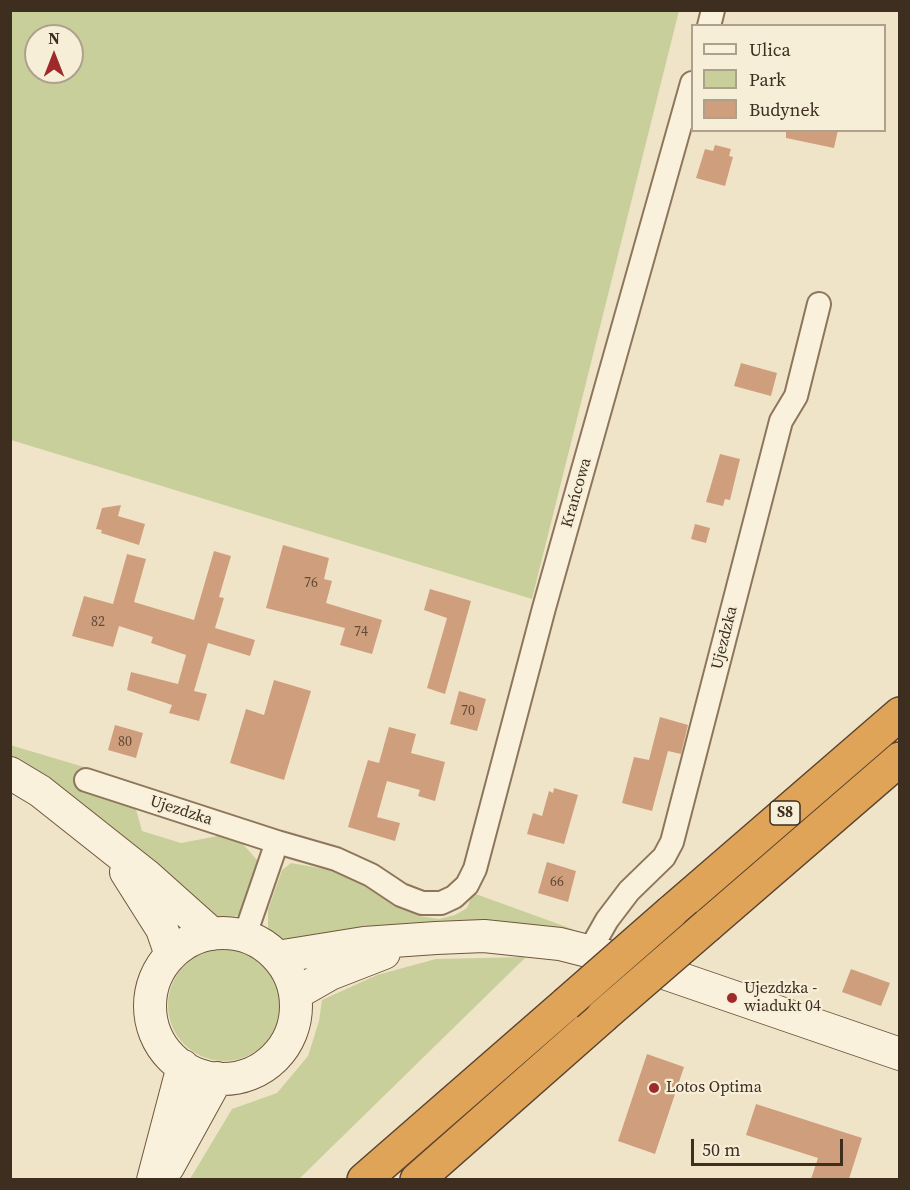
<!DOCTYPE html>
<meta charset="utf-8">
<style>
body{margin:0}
#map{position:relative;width:910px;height:1190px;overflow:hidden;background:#f0e4c8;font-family:"Source Serif 4",serif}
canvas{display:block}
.frame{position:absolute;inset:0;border:12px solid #3d2e20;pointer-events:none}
.legend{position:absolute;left:691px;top:24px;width:195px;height:108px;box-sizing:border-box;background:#f7eed8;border:2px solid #ada18e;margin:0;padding:8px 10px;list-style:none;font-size:18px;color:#3d2e20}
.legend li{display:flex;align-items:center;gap:12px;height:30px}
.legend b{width:30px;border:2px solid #ada18e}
.north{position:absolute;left:24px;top:24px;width:60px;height:60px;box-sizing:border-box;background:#f7eed8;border:2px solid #ada18e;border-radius:50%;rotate:0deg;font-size:16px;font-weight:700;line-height:24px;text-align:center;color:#3d2e20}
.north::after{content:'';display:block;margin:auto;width:21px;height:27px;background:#9e2a2b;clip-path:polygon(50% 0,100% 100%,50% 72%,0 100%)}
.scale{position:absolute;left:691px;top:1139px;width:152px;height:27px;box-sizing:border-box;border:3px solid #3d2e20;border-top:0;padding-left:8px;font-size:18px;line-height:21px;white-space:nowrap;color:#3d2e20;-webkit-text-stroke:4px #f7eed8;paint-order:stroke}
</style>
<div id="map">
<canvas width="910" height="1190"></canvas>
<div class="frame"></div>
<ul class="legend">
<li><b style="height:8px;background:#faf1dc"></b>Ulica</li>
<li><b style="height:16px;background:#c9cf9b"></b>Park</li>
<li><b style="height:16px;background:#cf9f7d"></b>Budynek</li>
</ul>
<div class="north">N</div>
<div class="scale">50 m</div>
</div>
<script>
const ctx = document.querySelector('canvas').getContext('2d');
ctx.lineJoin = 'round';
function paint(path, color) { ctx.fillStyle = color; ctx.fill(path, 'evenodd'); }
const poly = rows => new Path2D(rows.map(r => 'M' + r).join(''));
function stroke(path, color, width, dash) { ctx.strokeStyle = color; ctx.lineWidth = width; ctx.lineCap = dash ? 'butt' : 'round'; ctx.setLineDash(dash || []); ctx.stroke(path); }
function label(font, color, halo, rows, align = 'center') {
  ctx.font = font + ' "Source Serif 4",serif'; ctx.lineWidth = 4.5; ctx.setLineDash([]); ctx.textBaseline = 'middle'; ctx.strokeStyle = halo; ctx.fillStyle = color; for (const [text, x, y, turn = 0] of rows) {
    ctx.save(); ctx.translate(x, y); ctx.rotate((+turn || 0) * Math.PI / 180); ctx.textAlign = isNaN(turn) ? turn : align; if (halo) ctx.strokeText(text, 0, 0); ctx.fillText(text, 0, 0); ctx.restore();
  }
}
const green = poly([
 [10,11,679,11,532,599,11,440],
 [36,36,72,36,72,72,36,72],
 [10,745,84,767,76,789,136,809,142,831,181,843,223,835,242,843,258,861,243,913,223,922,200,914,50,781,11,756],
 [291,863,331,870,362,884,396,907,419,916,439,919,455,915,467,908,473,893,575,930,479,921,282,943,268,928,268,910,282,870],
 '168 1005a56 56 0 1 1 112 0a56 56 0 1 1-112 0Z',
 [526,957,299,1179,190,1179,232,1109,277,1093,308,1056,319,1021,322,1000,377,975,436,959]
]);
const building = poly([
 [786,130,838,130,834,148,786,138],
 [715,145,731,149,729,156,733,157,725,186,696,178,705,149,713,151],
 [741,363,777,373,771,396,734,386],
 [720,454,740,459,730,500,725,499,723,506,706,502],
 [121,505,118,516,145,524,139,545,101,533,102,530,96,529,102,508],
 [695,524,710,528,706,543,691,539],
 [283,545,329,558,324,579,332,581,326,603,382,620,372,654,340,645,345,628,266,608],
 [214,551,231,556,219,597,224,598,215,628,255,640,250,656,208,643,194,691,207,694,199,721,169,713,172,705,127,690,131,672,178,684,186,655,151,643,153,637,119,626,113,647,72,636,84,596,113,604,127,554,146,559,134,602,194,620],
 [430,589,471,601,445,694,427,688,447,618,424,610],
 [274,680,311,691,284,780,230,763,246,709,264,715],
 [459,691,486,699,477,731,450,724],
 [660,717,688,725,681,754,668,751,652,811,622,803,634,757,649,760],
 [115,725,143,733,136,758,108,750],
 [389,727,416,734,411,753,445,762,435,801,418,796,420,790,387,781,377,817,400,823,395,841,348,827,368,760,379,763],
 [554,788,578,795,564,844,527,834,533,813,542,816,549,791,553,793],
 [547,862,576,871,568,902,538,893],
 [851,969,890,983,881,1006,842,992],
 [647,1054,684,1067,655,1154,618,1141],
 [756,1104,862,1138,849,1179,811,1179,818,1158,746,1135]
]);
const street = poly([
 [709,26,713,10],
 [86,780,277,842],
 [245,935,277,842,336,859,371,875,401,895,422,903,441,903,454,897,467,885,475,869,544,608,692,83],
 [590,950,607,920,629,891,664,857,672,842,781,421,796,396,819,304]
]);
const secondary = poly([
 [10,773,40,791,146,875,212,934],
 [126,872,162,929,171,955],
 '150 1006a73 73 0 1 1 146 0a73 73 0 1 1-146 0Z',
 [277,957,364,943,436,938,484,936,560,944,635,963,900,1054],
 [295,994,330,974,384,953],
 [168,1167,217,1078],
 [153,1180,183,1066]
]);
const highway = poly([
 [671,912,900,714],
 [708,925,900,759],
 [364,1180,566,1004],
 [417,1180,603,1016]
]);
const highwayBridge = poly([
 [566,1004,671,912],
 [603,1016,708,925]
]);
const markers = [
 [732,998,6,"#9e2a2b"],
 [654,1088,6,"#9e2a2b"]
];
const numberNames = [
 ["76",311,583],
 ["82",98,622],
 ["74",361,632],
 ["70",468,711],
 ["80",125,742],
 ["66",557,882]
];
const shields = [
 [785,813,30]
];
const shieldNames = [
 ["S8",785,813]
];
const streetNames = [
 ["Krańcowa",577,493,-74],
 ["Ujezdzka",725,638,-76],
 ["Ujezdzka",181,811,18]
];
const poiNames = [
 ["Ujezdzka -",744,989],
 ["wiadukt 04",744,1007],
 ["Lotos Optima",666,1088]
];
paint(green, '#c9cf9b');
paint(building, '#cf9f7d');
stroke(street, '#8d765c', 26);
stroke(secondary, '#6f573f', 34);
stroke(highway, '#5b4430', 36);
stroke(street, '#faf1dc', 22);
stroke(secondary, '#faf1dc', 32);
stroke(highway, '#e0a458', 33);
stroke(highwayBridge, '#5b4430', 36, []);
stroke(highwayBridge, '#e0a458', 33);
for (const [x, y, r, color] of markers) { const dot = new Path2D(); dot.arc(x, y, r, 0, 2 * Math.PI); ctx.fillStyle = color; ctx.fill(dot); stroke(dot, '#f7eed8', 2); }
label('14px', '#624a37', null, numberNames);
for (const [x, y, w] of shields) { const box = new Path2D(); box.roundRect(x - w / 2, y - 12, w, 24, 4.5); ctx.fillStyle = '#f7eed8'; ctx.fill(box); stroke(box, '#3d2e20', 1.5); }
label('bold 15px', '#3d2e20', null, shieldNames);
label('16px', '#3d2e20', '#f7eed8', streetNames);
label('16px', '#3d2e20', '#f7eed8', poiNames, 'left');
</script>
